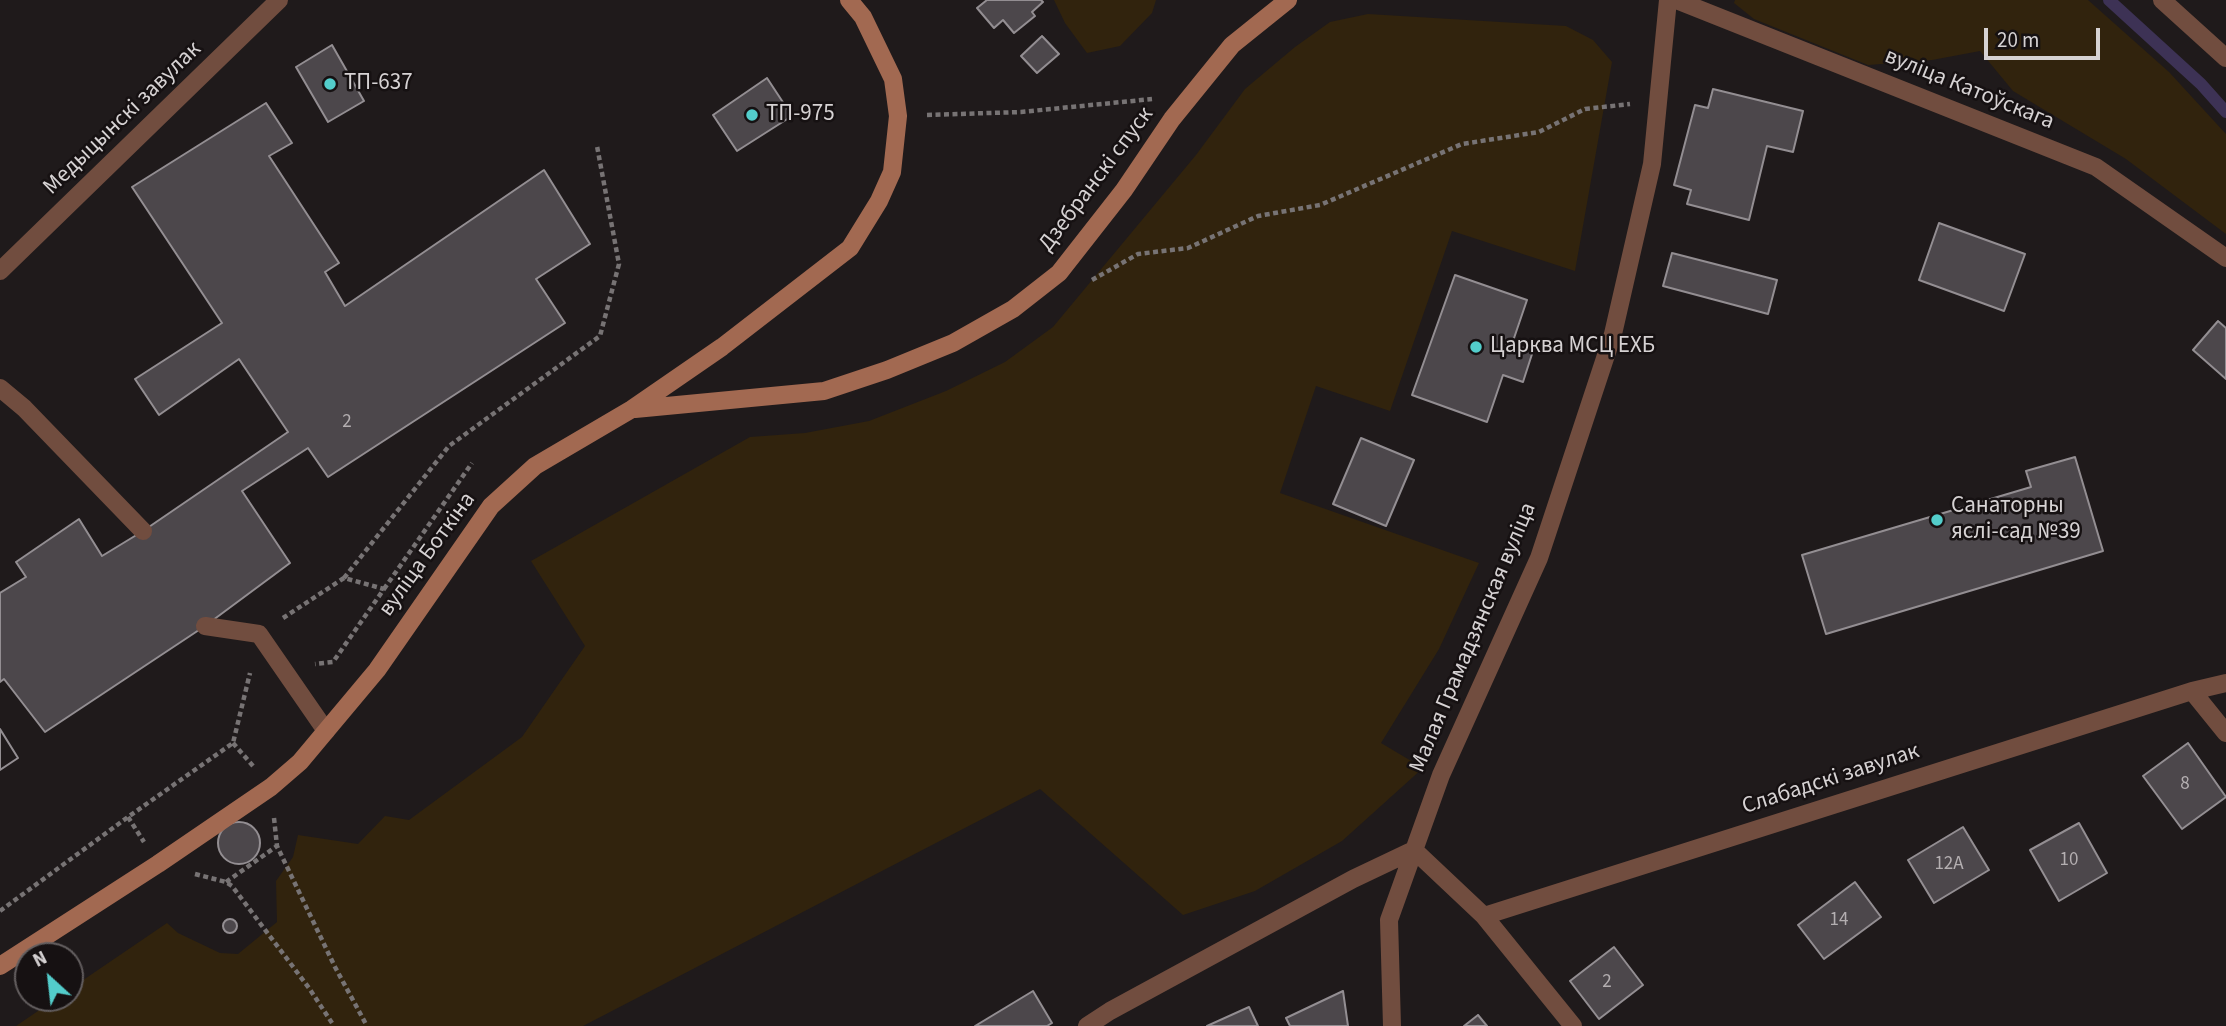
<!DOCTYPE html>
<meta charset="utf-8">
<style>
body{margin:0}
#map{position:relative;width:2226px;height:1026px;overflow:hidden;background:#1f1a1b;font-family:"Source Sans 3",sans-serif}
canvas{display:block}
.north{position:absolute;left:14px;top:942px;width:70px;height:70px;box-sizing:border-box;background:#161112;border:2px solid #635e5f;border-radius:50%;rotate:333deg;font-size:19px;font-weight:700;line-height:28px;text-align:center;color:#d6d2d3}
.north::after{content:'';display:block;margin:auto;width:24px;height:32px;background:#53cdcb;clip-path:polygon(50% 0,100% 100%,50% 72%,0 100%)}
.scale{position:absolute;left:1984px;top:28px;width:116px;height:32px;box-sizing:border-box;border:4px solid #d6d2d3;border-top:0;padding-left:9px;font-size:21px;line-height:24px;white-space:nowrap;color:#d6d2d3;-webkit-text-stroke:5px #161112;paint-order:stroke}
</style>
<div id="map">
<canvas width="2226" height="1026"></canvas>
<div class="north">N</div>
<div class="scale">20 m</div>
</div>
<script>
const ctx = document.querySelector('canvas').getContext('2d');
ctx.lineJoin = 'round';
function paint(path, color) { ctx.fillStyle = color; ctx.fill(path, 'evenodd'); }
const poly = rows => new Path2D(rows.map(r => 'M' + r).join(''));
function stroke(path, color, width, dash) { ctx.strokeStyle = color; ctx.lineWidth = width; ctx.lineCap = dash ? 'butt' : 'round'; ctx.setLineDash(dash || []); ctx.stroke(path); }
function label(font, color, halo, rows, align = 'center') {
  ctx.font = font + ' "Source Sans 3",sans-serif'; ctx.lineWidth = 5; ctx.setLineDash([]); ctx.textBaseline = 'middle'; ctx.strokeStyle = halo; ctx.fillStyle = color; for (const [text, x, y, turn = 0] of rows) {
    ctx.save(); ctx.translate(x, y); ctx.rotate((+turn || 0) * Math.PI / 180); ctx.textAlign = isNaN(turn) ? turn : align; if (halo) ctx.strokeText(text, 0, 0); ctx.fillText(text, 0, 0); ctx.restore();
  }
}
const green = poly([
 [1054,0,1156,0,1152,13,1120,46,1087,53,1065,23],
 [1735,0,2088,0,2169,72,2226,134,2226,234,2126,159,2013,91,1980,51,1932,60,1868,65,1754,19,1734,3],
 [1368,14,1566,26,1593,40,1612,62,1575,271,1452,231,1390,411,1316,386,1280,493,1479,563,1439,649,1381,743,1423,768,1342,841,1255,891,1183,915,1040,789,583,1026,16,1026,57,998,70,998,70,989,167,923,178,933,220,953,238,954,277,922,276,881,293,857,298,835,358,844,385,816,409,820,522,737,585,646,531,561,750,437,805,433,869,421,946,391,1005,362,1053,327,1196,155,1245,89,1295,47,1330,22]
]);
const stream = poly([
 [2109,0,2201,84,2226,112]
]);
const building = poly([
 [987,0,1041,0,1043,2,1032,12,1035,16,1014,33,1003,20,994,28,977,8,987,0],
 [1042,36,1059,54,1037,73,1021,56,1042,36],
 [332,45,364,101,328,122,296,67,332,45],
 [767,78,792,116,737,151,713,115,767,78],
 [1713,89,1803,111,1793,152,1767,146,1749,220,1687,204,1691,190,1674,185,1695,105,1708,108,1713,89],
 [266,103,292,143,269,156,339,263,325,272,345,306,544,170,590,244,536,279,565,323,328,477,308,448,242,491,290,563,205,626,45,732,4,679,0,682,0,593,26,577,16,562,79,519,102,556,143,531,288,432,239,359,159,415,135,379,222,323,132,187,266,103],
 [1939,223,2025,254,2004,311,1919,280,1939,223],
 [1672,253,1777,280,1768,314,1663,286,1672,253],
 [1455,275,1527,300,1512,344,1533,351,1523,382,1503,375,1487,422,1412,395,1455,275],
 [2218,321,2226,328,2226,379,2193,350,2218,321],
 [1361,438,1414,460,1386,526,1333,504,1361,438],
 [2075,457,2103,551,1826,634,1802,555,2031,487,2026,471,2075,457],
 [0,729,18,758,0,770,0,729],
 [0,729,18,758,0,770,0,729],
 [2188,743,2226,797,2182,829,2143,776,2188,743],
 '218 843a21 21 0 1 1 42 0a21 21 0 1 1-42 0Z',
 [2079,823,2107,873,2059,901,2030,850,2079,823],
 [1963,827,1989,870,1934,903,1908,860,1963,827],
 [1855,882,1881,917,1824,959,1798,925,1855,882],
 '223 926a7 7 0 1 1 14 0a7 7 0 1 1-14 0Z',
 [1614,947,1643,985,1599,1019,1570,981,1614,947],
 [1033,991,1052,1023,1047,1026,975,1026,1033,991],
 [1343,991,1348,1026,1290,1026,1286,1018,1343,991],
 [1249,1007,1258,1026,1207,1026,1249,1007],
 [1478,1015,1487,1026,1464,1026,1478,1015]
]);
const path = poly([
 [927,115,1021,112,1152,99],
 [1092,280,1138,254,1188,248,1258,216,1320,205,1462,144,1539,132,1585,109,1630,104],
 [344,578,449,446,600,336,619,264,597,146],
 [384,589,472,463],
 [283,618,344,578,384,589,333,662,315,664],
 [233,743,253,766],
 [128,817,144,842],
 [274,818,277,846,335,967,367,1026],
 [195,874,226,882,232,886,309,988,334,1026],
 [226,882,277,846],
 [0,911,128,817,233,743,250,673]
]);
const lane = poly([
 [0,388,24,408,143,531],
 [205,626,259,634,326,731]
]);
const street = poly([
 [1676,0,2096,167,2226,258],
 [2162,0,2226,58],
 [0,271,279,0],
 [2192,691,2226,733],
 [1414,850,1484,916,1573,1026],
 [1484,916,2192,691,2226,683],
 [1087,1026,1110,1011,1353,879,1414,850],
 [1392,1026,1389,920,1441,775,1539,558,1613,334,1652,164,1668,0]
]);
const secondary = poly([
 [635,409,824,391,887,370,953,343,1013,309,1059,273,1124,190,1172,119,1232,45,1288,0],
 [0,966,158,864,271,787,300,762,377,670,491,506,535,466,632,409,722,347,850,248,879,201,892,172,898,116,893,79,863,17,849,0]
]);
const markers = [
 [330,84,7,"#53cdcb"],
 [752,115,7,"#53cdcb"],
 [1476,347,7,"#53cdcb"],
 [1937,520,7,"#53cdcb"]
];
const numberNames = [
 ["2",347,423],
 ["8",2185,785],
 ["10",2069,861],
 ["12А",1949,865],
 ["14",1839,921],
 ["2",1607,983]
];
const poiNames = [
 ["ТП-637",344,84],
 ["ТП-975",766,115],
 ["Царква МСЦ ЕХБ",1490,347],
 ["Санаторны",1951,507],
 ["яслі-сад №39",1951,533]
];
const streetNames = [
 ["вуліца Катоўскага",1969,90,22],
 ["Медыцынскі завулак",123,119,-44],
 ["Дзебранскі спуск",1097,180,-53],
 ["вуліца Боткіна",428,555,-54],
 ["Малая Грамадзянская вуліца",1474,638,-67],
 ["Слабадскі завулак",1831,780,-18]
];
paint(green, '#31230d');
stroke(stream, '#3d3255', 12);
paint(building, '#4c474b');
stroke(building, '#938e92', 2);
stroke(path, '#777374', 4.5, [5, 3.5]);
stroke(lane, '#714d3f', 18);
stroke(street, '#714d3f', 18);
stroke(secondary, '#a26951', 18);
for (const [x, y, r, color] of markers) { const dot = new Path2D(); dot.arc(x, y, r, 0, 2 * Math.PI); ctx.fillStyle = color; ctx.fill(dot); stroke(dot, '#161112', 2.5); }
label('19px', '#b4afb1', null, numberNames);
label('23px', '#d6d2d3', '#161112', poiNames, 'left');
label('23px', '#d6d2d3', '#161112', streetNames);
</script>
